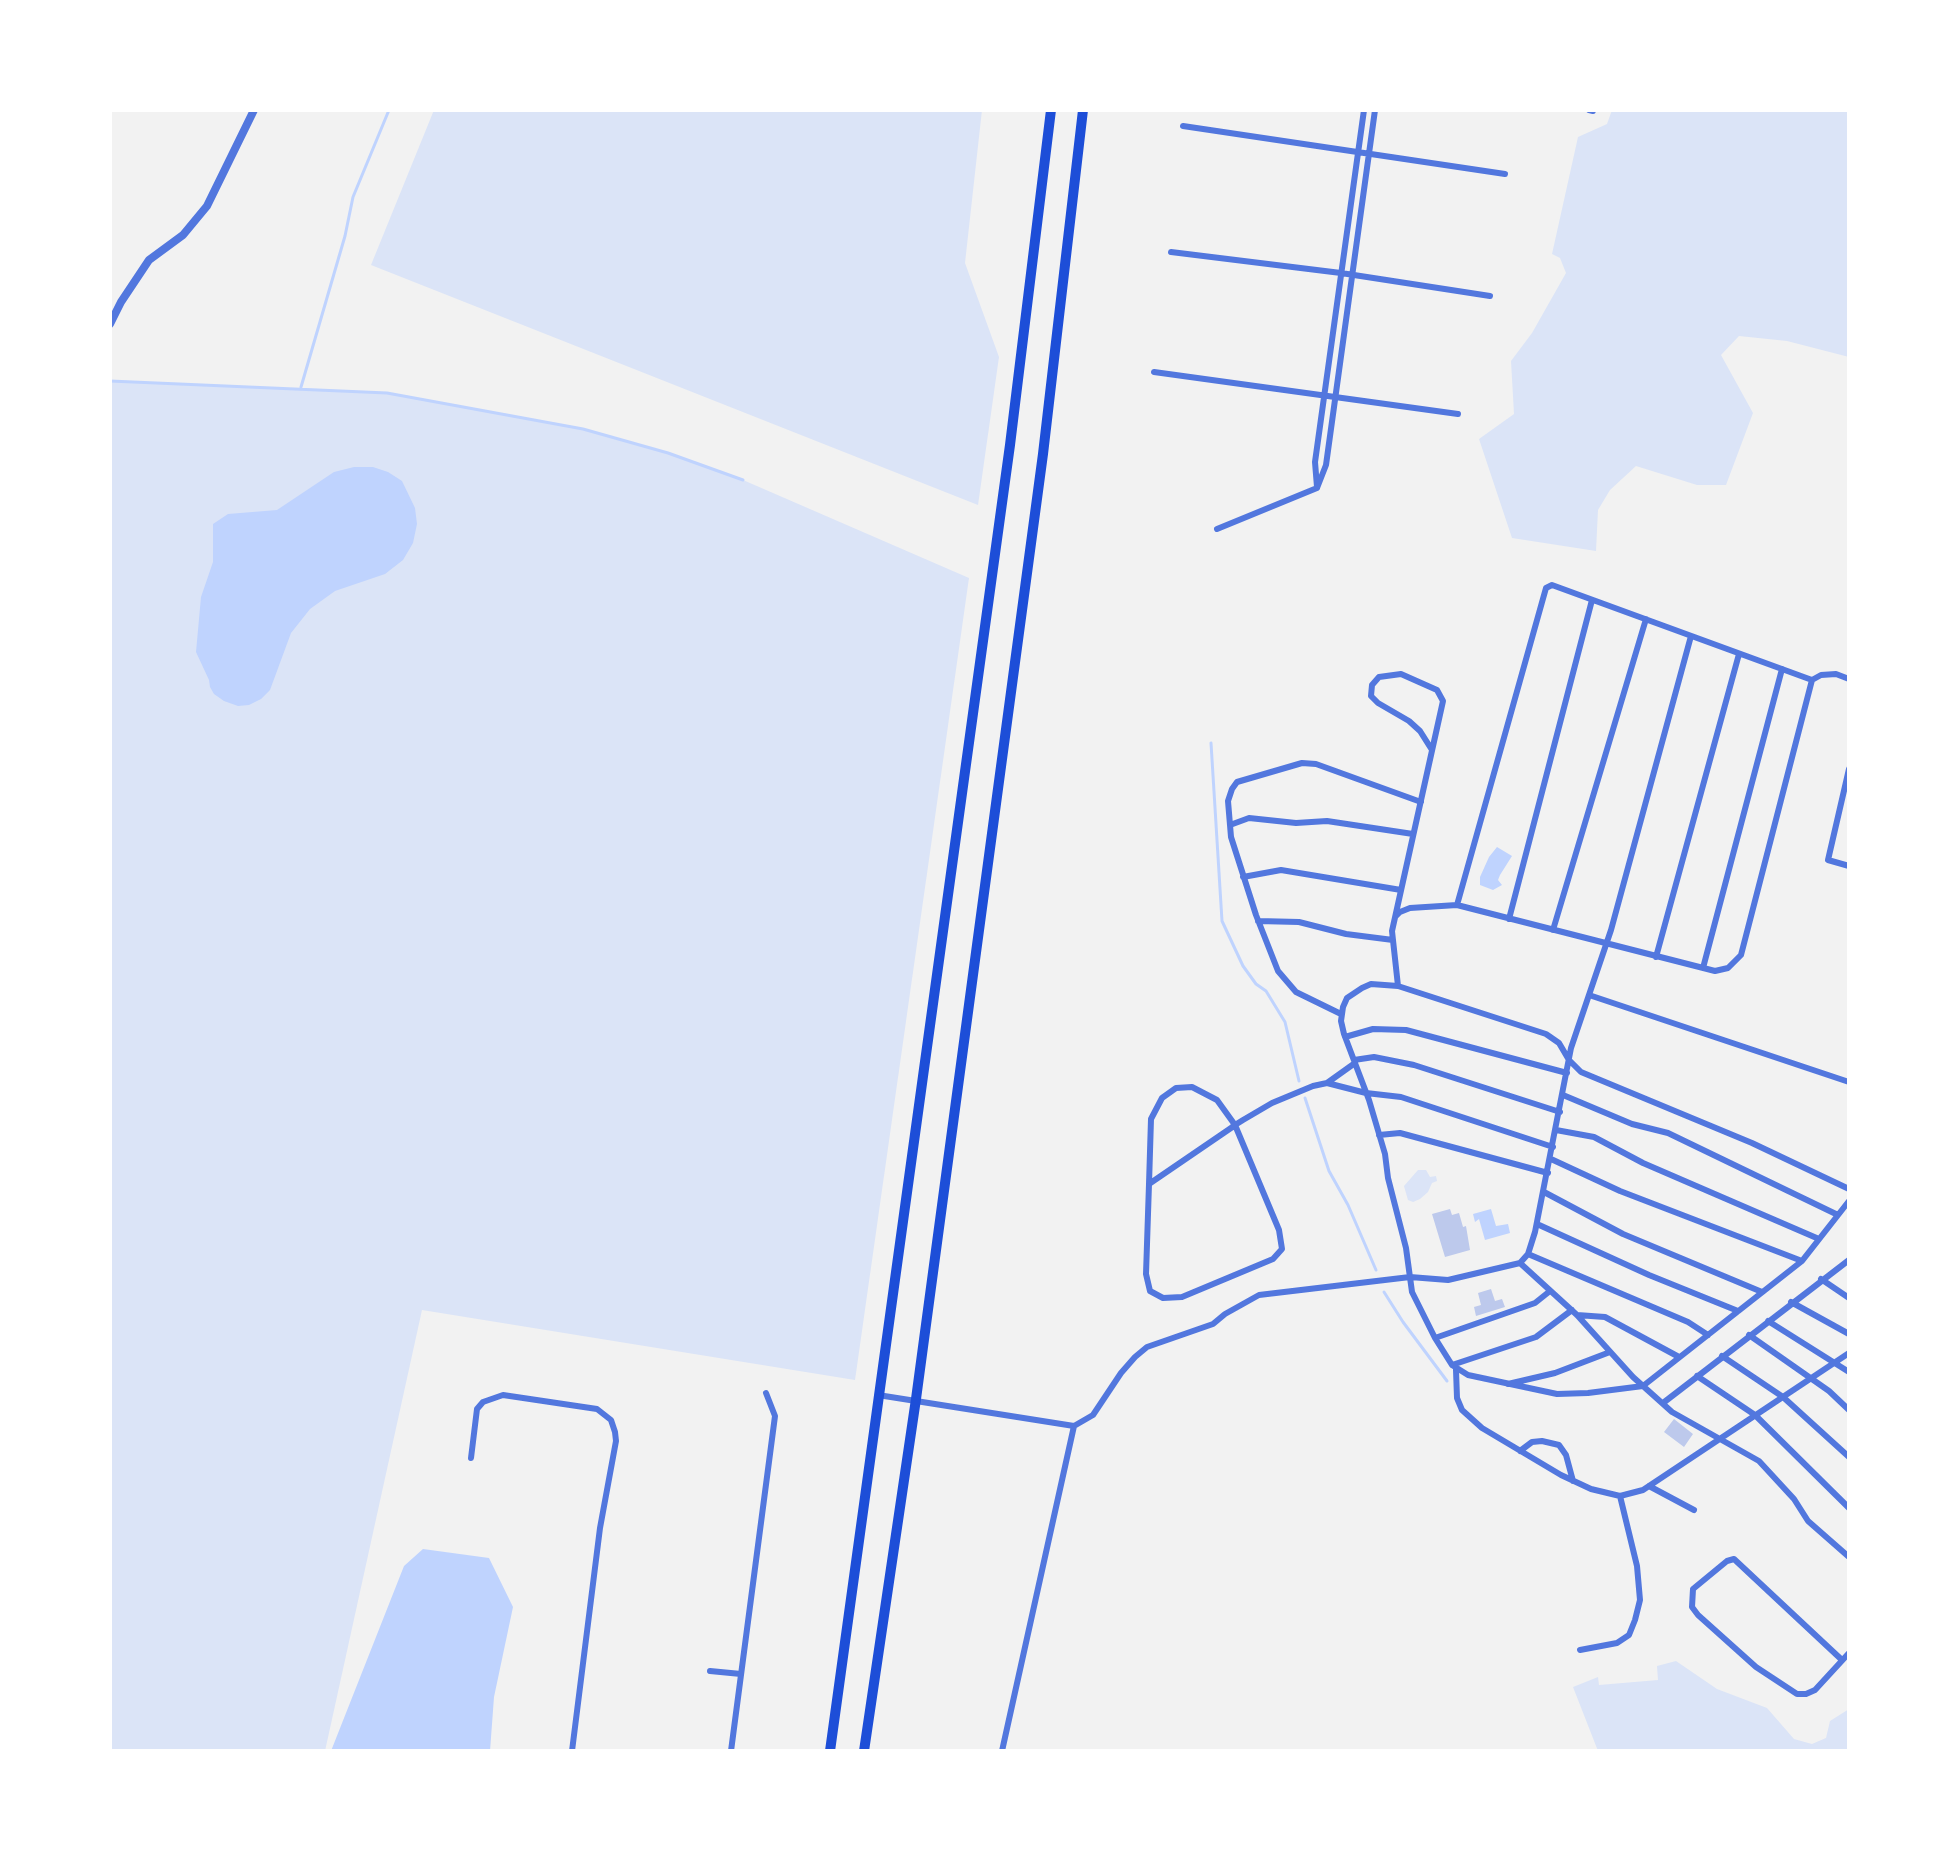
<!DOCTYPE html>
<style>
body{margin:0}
#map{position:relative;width:1959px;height:1861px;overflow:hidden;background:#f2f2f2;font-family:"Exo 2",sans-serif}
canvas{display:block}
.frame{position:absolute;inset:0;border:112px solid #fff;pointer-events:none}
</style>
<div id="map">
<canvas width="1959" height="1861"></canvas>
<div class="frame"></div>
</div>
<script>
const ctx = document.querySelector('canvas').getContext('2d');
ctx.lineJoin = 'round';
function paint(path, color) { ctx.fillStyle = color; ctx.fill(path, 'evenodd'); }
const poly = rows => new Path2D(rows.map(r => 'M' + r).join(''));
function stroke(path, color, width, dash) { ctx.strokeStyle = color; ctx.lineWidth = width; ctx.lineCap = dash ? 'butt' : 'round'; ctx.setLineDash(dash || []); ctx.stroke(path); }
const green = poly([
 [434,110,982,110,965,263,999,357,978,505,371,265],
 [1612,110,1849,110,1849,357,1787,341,1739,336,1721,355,1753,413,1726,485,1697,485,1636,466,1610,490,1598,510,1596,551,1512,538,1479,439,1514,414,1511,361,1532,333,1566,273,1560,258,1552,254,1578,137,1607,124],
 [110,381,387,393,583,429,668,453,743,480,969,578,855,1380,422,1310,325,1751,110,1751],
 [1418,1170,1426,1170,1430,1177,1436,1176,1437,1181,1432,1183,1428,1192,1420,1199,1413,1202,1408,1200,1404,1186],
 [1676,1661,1717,1689,1767,1708,1794,1739,1812,1744,1826,1738,1830,1721,1849,1709,1849,1751,1598,1751,1573,1687,1598,1677,1599,1685,1658,1680,1657,1666]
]);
const water = poly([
 [354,467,373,467,388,472,402,481,415,508,417,524,413,543,403,560,385,574,335,591,310,609,291,633,270,690,261,699,249,705,238,706,224,701,214,694,210,687,209,680,196,652,201,597,213,562,213,524,228,514,277,510,334,472],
 [1497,847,1512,856,1500,875,1498,880,1502,885,1493,890,1480,885,1480,877,1489,857],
 [1491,1209,1496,1226,1508,1224,1510,1233,1485,1240,1479,1219,1475,1222,1473,1214],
 [423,1549,489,1558,513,1607,494,1697,490,1751,331,1751,404,1566]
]);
const stream = poly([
 [110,381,387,393,583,429,668,453,743,480],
 [301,387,345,236,353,197,389,110],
 [1211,743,1222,921,1243,966,1256,984,1266,991,1285,1022,1299,1081],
 [1305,1098,1329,1171,1348,1205,1376,1270],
 [1384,1292,1403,1322,1447,1381]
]);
const building = poly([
 [1450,1209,1452,1215,1459,1213,1463,1227,1466,1226,1470,1250,1445,1257,1432,1214],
 [1491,1289,1495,1301,1502,1299,1505,1307,1476,1316,1474,1307,1481,1305,1478,1293],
 [1674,1419,1693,1434,1684,1447,1664,1432]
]);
const minor = poly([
 [1589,110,1593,111],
 [1183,126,1505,174],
 [1171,252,1341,273,1490,296],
 [1154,372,1458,414],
 [1317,487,1315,462,1364,110],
 [1317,488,1326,465,1375,110],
 [1217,529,1317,488],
 [1812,680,1552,585,1546,588,1457,905,1715,971,1728,968,1741,955,1812,680,1821,675,1836,674,1849,679],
 [1849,769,1828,860,1849,866],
 [1230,825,1249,818,1296,823,1327,821,1413,834],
 [1243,877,1281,870,1401,890],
 [1396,916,1400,912,1410,908,1457,905],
 [1509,919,1592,600],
 [1258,921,1299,922,1346,934,1393,940],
 [1553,930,1646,619],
 [1656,957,1739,654],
 [1703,968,1782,669],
 [1398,986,1392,931,1443,701,1437,690,1401,674,1379,677,1372,685,1371,696,1378,703,1409,721,1420,731,1432,750],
 [1589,995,1849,1082],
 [1341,1014,1296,992,1278,971,1256,915,1231,837,1228,801,1232,789,1237,782,1302,763,1316,764,1421,802],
 [1345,1037,1373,1029,1406,1030,1567,1073],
 [1354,1060,1374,1057,1414,1065,1560,1112],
 [1355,1063,1327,1083,1366,1093,1401,1097,1553,1147],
 [1563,1095,1632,1124,1668,1133,1838,1215],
 [1556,1130,1594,1137,1643,1163,1819,1239],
 [1379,1135,1400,1133,1548,1173],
 [1551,1159,1620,1191,1802,1261],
 [1149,1184,1151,1119,1162,1098,1176,1088,1192,1087,1217,1100,1235,1125,1279,1230,1282,1249,1273,1259,1182,1297,1163,1298,1150,1291,1146,1274,1149,1184,1231,1128,1235,1125,1243,1120,1272,1103,1313,1086,1327,1083],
 [1849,1189,1752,1143,1581,1072,1569,1060,1559,1043,1546,1034,1398,986,1371,984,1362,988,1347,998,1343,1007,1341,1021,1344,1034,1369,1100,1385,1154,1388,1178,1406,1248,1412,1292,1435,1338,1452,1365,1468,1375,1557,1394,1588,1393,1643,1386,1802,1261,1849,1201],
 [1544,1192,1623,1234,1762,1292],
 [1537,1224,1649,1275,1738,1311],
 [1528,1254,1688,1322,1708,1335],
 [1520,1263,1528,1254,1535,1232,1571,1048,1611,930,1691,636],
 [1520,1263,1577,1315,1633,1377,1672,1412,1759,1461,1794,1499,1808,1521,1849,1557],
 [1821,1279,1849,1298],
 [1791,1302,1849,1334],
 [1577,1315,1605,1317,1679,1357],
 [1768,1321,1849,1372],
 [1749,1335,1829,1391,1849,1410],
 [1435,1338,1535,1303,1550,1291],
 [1722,1356,1783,1397,1849,1457],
 [1452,1365,1536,1337,1572,1310],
 [1456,1370,1457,1398,1462,1410,1482,1428,1561,1475,1591,1489,1620,1496,1643,1490,1849,1353],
 [1697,1376,1755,1415,1849,1508],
 [1508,1384,1555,1373,1610,1352],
 [878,1395,1074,1426,1093,1415,1121,1373,1135,1357,1147,1347,1213,1324,1225,1314,1259,1295,1410,1277,1448,1280,1520,1263],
 [1663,1403,1849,1260],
 [1520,1451,1532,1442,1542,1441,1559,1445,1566,1455,1573,1481],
 [471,1458,477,1409,483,1402,503,1395,597,1409,611,1420,615,1432,616,1441,600,1528,572,1751],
 [1649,1486,1694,1510],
 [1580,1650,1617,1643,1629,1635,1635,1620,1640,1600,1637,1566,1620,1496],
 [1842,1660,1734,1559,1727,1561,1693,1589,1692,1607,1698,1615,1756,1667,1797,1694,1806,1694,1815,1690,1849,1653],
 [710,1671,741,1674],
 [731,1751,775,1416,766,1393],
 [1002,1751,1074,1426]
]);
const tertiary = poly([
 [110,324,121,302,149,260,183,235,207,206,254,110]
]);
const trunk = poly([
 [830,1751,1010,445,1051,110],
 [864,1751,916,1399,1043,454,1083,110]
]);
paint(green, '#dbe4f7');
paint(water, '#bfd3fe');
stroke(stream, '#bfd3fe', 3);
paint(building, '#bdc9ec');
stroke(minor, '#5277de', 6);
stroke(tertiary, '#5277de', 8);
stroke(trunk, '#1d4ed8', 10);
</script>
